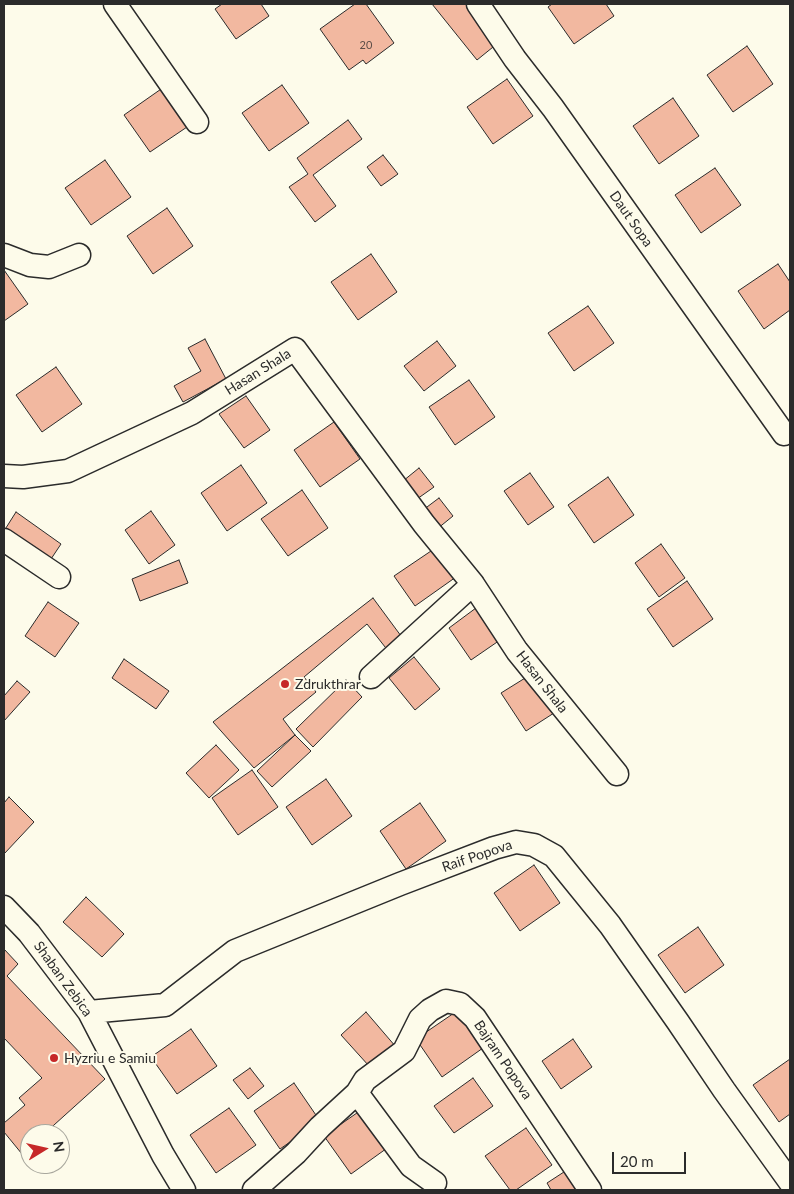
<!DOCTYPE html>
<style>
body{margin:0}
#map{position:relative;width:794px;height:1194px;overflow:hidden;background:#fdfbea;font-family:Lato,sans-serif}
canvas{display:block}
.frame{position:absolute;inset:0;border:5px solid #2b2b2b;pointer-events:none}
.north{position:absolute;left:20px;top:1124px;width:50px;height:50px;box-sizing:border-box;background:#fdfbea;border:1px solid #a9a89e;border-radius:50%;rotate:81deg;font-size:14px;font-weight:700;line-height:20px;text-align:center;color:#2b2b2b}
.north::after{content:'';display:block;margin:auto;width:18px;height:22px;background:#c62828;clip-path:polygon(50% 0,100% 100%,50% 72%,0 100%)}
.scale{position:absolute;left:612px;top:1152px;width:74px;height:22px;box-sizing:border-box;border:2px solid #2b2b2b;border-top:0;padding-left:6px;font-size:15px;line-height:18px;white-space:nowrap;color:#2b2b2b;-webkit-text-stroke:4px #fdfbea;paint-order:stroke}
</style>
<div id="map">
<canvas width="794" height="1194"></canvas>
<div class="frame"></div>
<div class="north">N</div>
<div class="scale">20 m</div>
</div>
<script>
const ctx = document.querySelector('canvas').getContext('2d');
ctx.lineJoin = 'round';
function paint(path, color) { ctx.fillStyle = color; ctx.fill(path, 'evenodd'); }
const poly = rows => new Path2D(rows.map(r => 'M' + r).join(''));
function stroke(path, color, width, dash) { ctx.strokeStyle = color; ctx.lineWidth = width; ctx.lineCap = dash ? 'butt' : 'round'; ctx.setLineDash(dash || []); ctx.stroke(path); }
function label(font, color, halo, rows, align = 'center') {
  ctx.font = font + ' Lato,sans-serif'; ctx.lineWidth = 4; ctx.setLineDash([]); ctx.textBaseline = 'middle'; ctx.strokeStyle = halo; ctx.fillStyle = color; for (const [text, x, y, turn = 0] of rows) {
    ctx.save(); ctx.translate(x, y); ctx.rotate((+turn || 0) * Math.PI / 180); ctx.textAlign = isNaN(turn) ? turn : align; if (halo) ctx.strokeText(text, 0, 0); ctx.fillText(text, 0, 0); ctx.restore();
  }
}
const building = poly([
 [222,4,261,4,269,16,236,39,215,9,222,4],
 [355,4,366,4,394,43,366,64,363,60,349,70,320,29,355,4],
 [432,4,466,4,498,43,477,60,432,4],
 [552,4,606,4,614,16,574,44,548,7,552,4],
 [747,46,773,84,733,112,707,75,747,46],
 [507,79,533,116,493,144,467,107,507,79],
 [282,85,309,123,269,151,242,113,282,85],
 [164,87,190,125,150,152,124,115,164,87],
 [673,98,699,136,659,164,633,126,673,98],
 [348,120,362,139,313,175,336,206,315,222,289,187,308,174,297,158,348,120],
 [383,155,398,174,381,186,367,167,383,155],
 [105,160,131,197,91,225,65,188,105,160],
 [715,168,741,205,701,233,675,195,715,168],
 [167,208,193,246,153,274,127,236,167,208],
 [371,254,397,292,358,320,331,282,371,254],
 [778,264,790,282,790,310,764,329,738,291,778,264],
 [4,270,28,304,4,321,4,270],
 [588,306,614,343,574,371,548,333,588,306],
 [205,339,226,379,183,402,174,386,201,371,188,348,205,339],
 [437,341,456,366,424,391,404,366,437,341],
 [56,367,82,404,42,432,16,395,56,367],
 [469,380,495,417,455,445,429,407,469,380],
 [246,396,270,430,244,448,219,414,246,396],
 [334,422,360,459,320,487,294,450,334,422],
 [241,465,267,503,227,531,201,493,241,465],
 [419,468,434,487,417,499,403,481,419,468],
 [530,473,554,507,528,525,504,491,530,473],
 [608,477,634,515,594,543,568,505,608,477],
 [302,490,328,528,288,556,261,519,302,490],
 [439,498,453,516,437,529,423,510,439,498],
 [151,511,175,545,149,564,125,530,151,511],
 [16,512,61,544,49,562,4,531,16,512],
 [661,544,685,578,659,597,635,563,661,544],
 [434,549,456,577,415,606,394,576,434,549],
 [179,560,188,583,140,601,132,579,179,560],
 [687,581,713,619,673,647,647,609,687,581],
 [373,598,404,640,389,652,367,624,304,677,316,692,283,719,295,735,254,768,213,722,373,598],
 [48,602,79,623,55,657,25,636,48,602],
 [480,605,503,638,471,660,449,628,480,605],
 [414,657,440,689,415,710,389,678,414,657],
 [124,659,169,691,156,709,112,678,124,659],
 [530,675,554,713,526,731,501,693,530,675],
 [346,680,362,697,313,747,296,729,346,680],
 [17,681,30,692,4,721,4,696,17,681],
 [295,735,311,751,272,787,257,771,295,735],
 [216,745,239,770,209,798,186,773,216,745],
 [252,770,278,807,238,835,212,798,252,770],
 [326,779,352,816,312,845,286,807,326,779],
 [9,797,34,822,4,854,4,803,9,797],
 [420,803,446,841,406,869,380,831,420,803],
 [534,865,560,903,520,931,494,893,534,865],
 [86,897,124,934,102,957,63,922,86,897],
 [698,927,724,965,685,993,658,955,698,927],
 [4,949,18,964,7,976,105,1079,44,1134,30,1134,30,1146,22,1154,4,1132,4,1123,25,1105,19,1098,42,1078,4,1038,4,949],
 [457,1011,483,1048,442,1077,416,1039,457,1011],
 [366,1012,396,1047,369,1066,341,1035,366,1012],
 [191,1029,217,1066,177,1094,151,1057,191,1029],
 [573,1039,592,1067,561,1089,542,1061,573,1039],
 [790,1059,790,1114,779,1122,753,1085,790,1059],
 [250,1068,264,1086,248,1099,233,1080,250,1068],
 [473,1078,493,1106,454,1133,434,1106,473,1078],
 [294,1083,320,1121,280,1149,254,1111,294,1083],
 [229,1108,256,1145,216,1173,190,1135,229,1108],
 [364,1108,390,1146,351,1174,324,1136,364,1108],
 [526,1128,552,1165,516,1190,510,1190,485,1156,526,1128],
 [567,1170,580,1190,551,1190,547,1183,567,1170]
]);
const minor = poly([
 [115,4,197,122],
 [478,4,515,59,553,108,784,434],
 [4,255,30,265,49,267,79,255],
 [4,476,23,477,68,471,192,413,295,349,424,524,473,584,517,651,617,774],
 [4,540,59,577],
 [371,677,473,584],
 [4,907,29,933,89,1012,163,1155,184,1190],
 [89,1012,165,1005,235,951,400,884,494,848,516,842,534,845,554,856,610,925,678,1022,724,1090,790,1182],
 [357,1093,411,1166,435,1183],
 [254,1190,296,1153,320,1127,357,1093,365,1080,404,1051,420,1019,430,1010,446,1001,460,1004,475,1018,590,1190]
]);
const markers = [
 [285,684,5,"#c62828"],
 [54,1058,5,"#c62828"]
];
const numberNames = [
 ["20",366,45]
];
const streetNames = [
 ["Daut Sopa",631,219,55],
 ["Hasan Shala",258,372,-32],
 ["Hasan Shala",542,682,52],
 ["Raif Popova",477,856,-19],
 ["Shaban Zebica",63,979,54],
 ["Bajram Popova",503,1060,56]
];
const poiNames = [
 ["Zdrukthrar",295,684],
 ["Hyzriu e Samiu",64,1058]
];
paint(building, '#f2b8a0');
stroke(building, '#2b2b2b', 1);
stroke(minor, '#2b2b2b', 25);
stroke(minor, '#fdfbea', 22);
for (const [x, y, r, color] of markers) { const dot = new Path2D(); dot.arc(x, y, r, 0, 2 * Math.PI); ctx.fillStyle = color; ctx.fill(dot); stroke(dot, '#fdfbea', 2); }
label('11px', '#5d4e48', null, numberNames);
label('14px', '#2b2b2b', '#fdfbea', streetNames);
label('14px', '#2b2b2b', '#fdfbea', poiNames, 'left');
</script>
